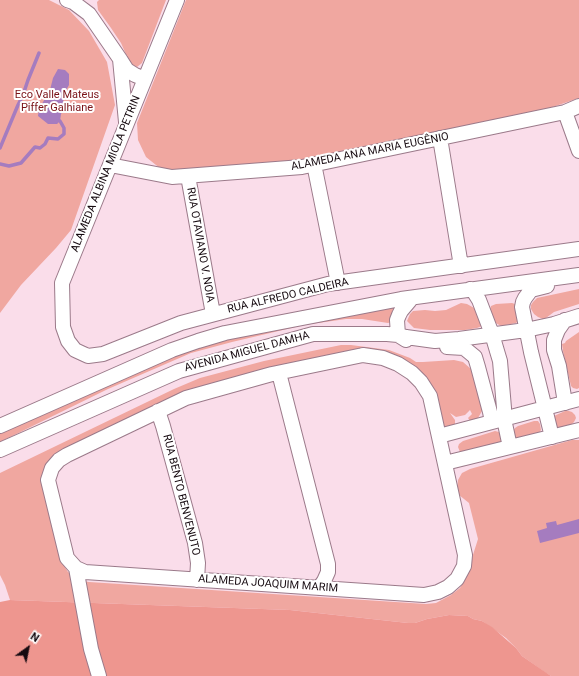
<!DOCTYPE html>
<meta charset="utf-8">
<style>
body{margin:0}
#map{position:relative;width:579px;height:676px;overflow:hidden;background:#faddea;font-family:Roboto,sans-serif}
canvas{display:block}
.north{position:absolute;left:8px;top:628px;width:40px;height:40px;-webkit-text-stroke:3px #fff;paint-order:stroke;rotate:33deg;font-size:11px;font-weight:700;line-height:16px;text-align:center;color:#160a10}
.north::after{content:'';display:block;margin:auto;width:14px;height:18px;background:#160a10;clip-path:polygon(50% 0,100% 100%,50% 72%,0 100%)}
</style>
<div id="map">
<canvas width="579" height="676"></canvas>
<div class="north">N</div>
</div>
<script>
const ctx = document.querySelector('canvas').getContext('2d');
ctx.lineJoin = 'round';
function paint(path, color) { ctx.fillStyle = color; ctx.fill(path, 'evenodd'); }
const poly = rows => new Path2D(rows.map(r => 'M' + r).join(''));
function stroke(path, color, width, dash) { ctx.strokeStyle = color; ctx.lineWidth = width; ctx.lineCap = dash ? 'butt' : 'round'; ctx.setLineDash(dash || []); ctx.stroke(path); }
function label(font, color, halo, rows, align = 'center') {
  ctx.font = font + ' Roboto,sans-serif'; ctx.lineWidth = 4; ctx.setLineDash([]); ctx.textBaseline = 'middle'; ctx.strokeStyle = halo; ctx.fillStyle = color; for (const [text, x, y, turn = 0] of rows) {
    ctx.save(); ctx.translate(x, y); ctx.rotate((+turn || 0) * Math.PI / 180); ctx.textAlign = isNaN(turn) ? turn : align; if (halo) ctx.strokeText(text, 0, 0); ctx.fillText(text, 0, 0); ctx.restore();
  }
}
const green = poly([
 [0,0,49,0,69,10,89,31,107,62,115,105,71,230,56,248,21,285,0,313],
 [99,0,166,0,142,63,137,67,129,65,128,59,121,43,111,28,98,10,97,2],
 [186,0,579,0,579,98,544,110,301,160,187,171,161,169,146,157,138,140,137,123],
 [579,289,579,304,554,312,546,318,543,319,538,317,534,314,531,309,531,305,533,302,537,298],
 [461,303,467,304,476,309,482,326,477,328,465,330,430,330,414,328,407,321,410,314,413,311,425,310,435,311,446,310],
 [512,303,515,304,517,307,518,321,516,323,501,326,494,322,490,310,491,306,496,304],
 [397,305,393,312,391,322,388,323,362,319,346,319,304,325,232,342,191,353,108,389,0,442,0,433,186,348],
 [579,332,579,388,577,389,573,388,571,386,563,351,562,344,565,343,566,341],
 [341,345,351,345,389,350,410,358,416,362,423,362,454,360,463,362,471,369,482,406,482,411,478,418,473,421,470,421,468,418,472,414,470,410,465,415,456,417,450,413,455,420,455,425,453,427,444,428,442,426,441,417,395,357,276,369,53,458,60,557,63,564,68,572,77,578,83,581,89,582,426,604,436,603,451,595,460,588,466,577,478,539,469,503,459,495,457,489,458,480,462,473,470,469,572,440,579,440,579,676,551,676,546,673,522,656,516,648,506,638,482,621,473,619,468,616,449,615,427,619,415,623,408,623,290,610,10,600,5,585,0,575,0,473,174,389,200,378,264,361],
 [565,411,569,411,572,412,575,415,576,418,574,422,570,426,558,429,553,426,554,416],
 [534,421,538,421,540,424,541,430,538,435,517,439,514,436,513,431,515,428,518,426],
 [495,431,499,432,502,434,502,442,462,454,460,452,458,447,459,444,463,441]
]);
const forest = poly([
 [10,600,290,610,408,623,415,623,427,619,449,615,468,616,473,619,482,621,492,627,516,648,522,656,551,676,0,676,0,602]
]);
const water = poly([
 [58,69,65,70,69,74,69,85,65,92,63,103,64,109,61,114,60,121,57,124,48,124,38,116,39,109,50,90,53,78],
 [579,519,579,533,540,543,537,531,547,528,546,523,556,521,557,525]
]);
const stream = poly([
 [0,148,18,105,23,95,28,80,39,53],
 [0,164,9,166,21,163,35,147,40,148,45,144,48,138,58,139,64,134,64,128,60,121]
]);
const minor = poly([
 [67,0,73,2,89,14,120,59,127,70,135,75,145,79],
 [177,0,62,283,63,327,68,341,75,350,88,356,103,354,181,323,328,284,579,249],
 [120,59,126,122],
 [565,112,579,151],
 [440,138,461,266],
 [314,164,338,283],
 [110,165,172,177,302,167,565,112,579,106],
 [188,176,213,314],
 [547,286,531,290,525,298,523,302,522,307,531,352,552,437],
 [470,289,474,292,479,300,492,334,497,351,500,361,504,408,504,419,510,447],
 [406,340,398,335,397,320,399,315,401,311,412,298],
 [447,347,464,348,469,352,475,357,478,367,490,412,492,422],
 [363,355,383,358,398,364,412,373,421,382,430,396,465,555,464,566,457,579,448,587,438,592,424,595,85,572,76,568,67,558,48,480,52,468,59,460,67,455,186,398,272,374,363,355],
 [279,373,328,564,328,572,324,581,319,588],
 [565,403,559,366,554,350,554,340,558,330,565,320],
 [158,411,163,426,195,543,198,563,197,580],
 [0,426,172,350,198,341,225,333,401,299,579,275],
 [439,436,579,399],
 [0,450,179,371,313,334,387,334,398,335,406,337,435,341,459,339,526,330,554,324,579,316],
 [445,463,579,430],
 [76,568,91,649,99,676]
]);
const parkNames = [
 ["Eco Valle Mateus",57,95],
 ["Piffer Galhiane",57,108]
];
const streetNames = [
 ["ALAMEDA ANA MARIA EUGÊNIO",370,152,-11],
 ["ALAMEDA ALBINA MIOLA PETRIN",106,174,-68],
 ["RUA OTAVIANO V. NOIA",200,245,80],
 ["RUA ALFREDO CALDEIRA",288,296,-13],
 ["AVENIDA MIGUEL DAMHA",247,352,-15],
 ["RUA BENTO BENVENUTO",181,495,76],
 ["ALAMEDA JOAQUIM MARIM",268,584,4]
];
paint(green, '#f0a7a0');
paint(forest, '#ee968f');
paint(water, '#a57cbf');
stroke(stream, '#a57cbf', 3.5);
stroke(minor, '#9b7a8a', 16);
stroke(minor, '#fff', 14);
label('11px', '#7a1217', '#fff', parkNames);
label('11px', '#160a10', '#fff', streetNames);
</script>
